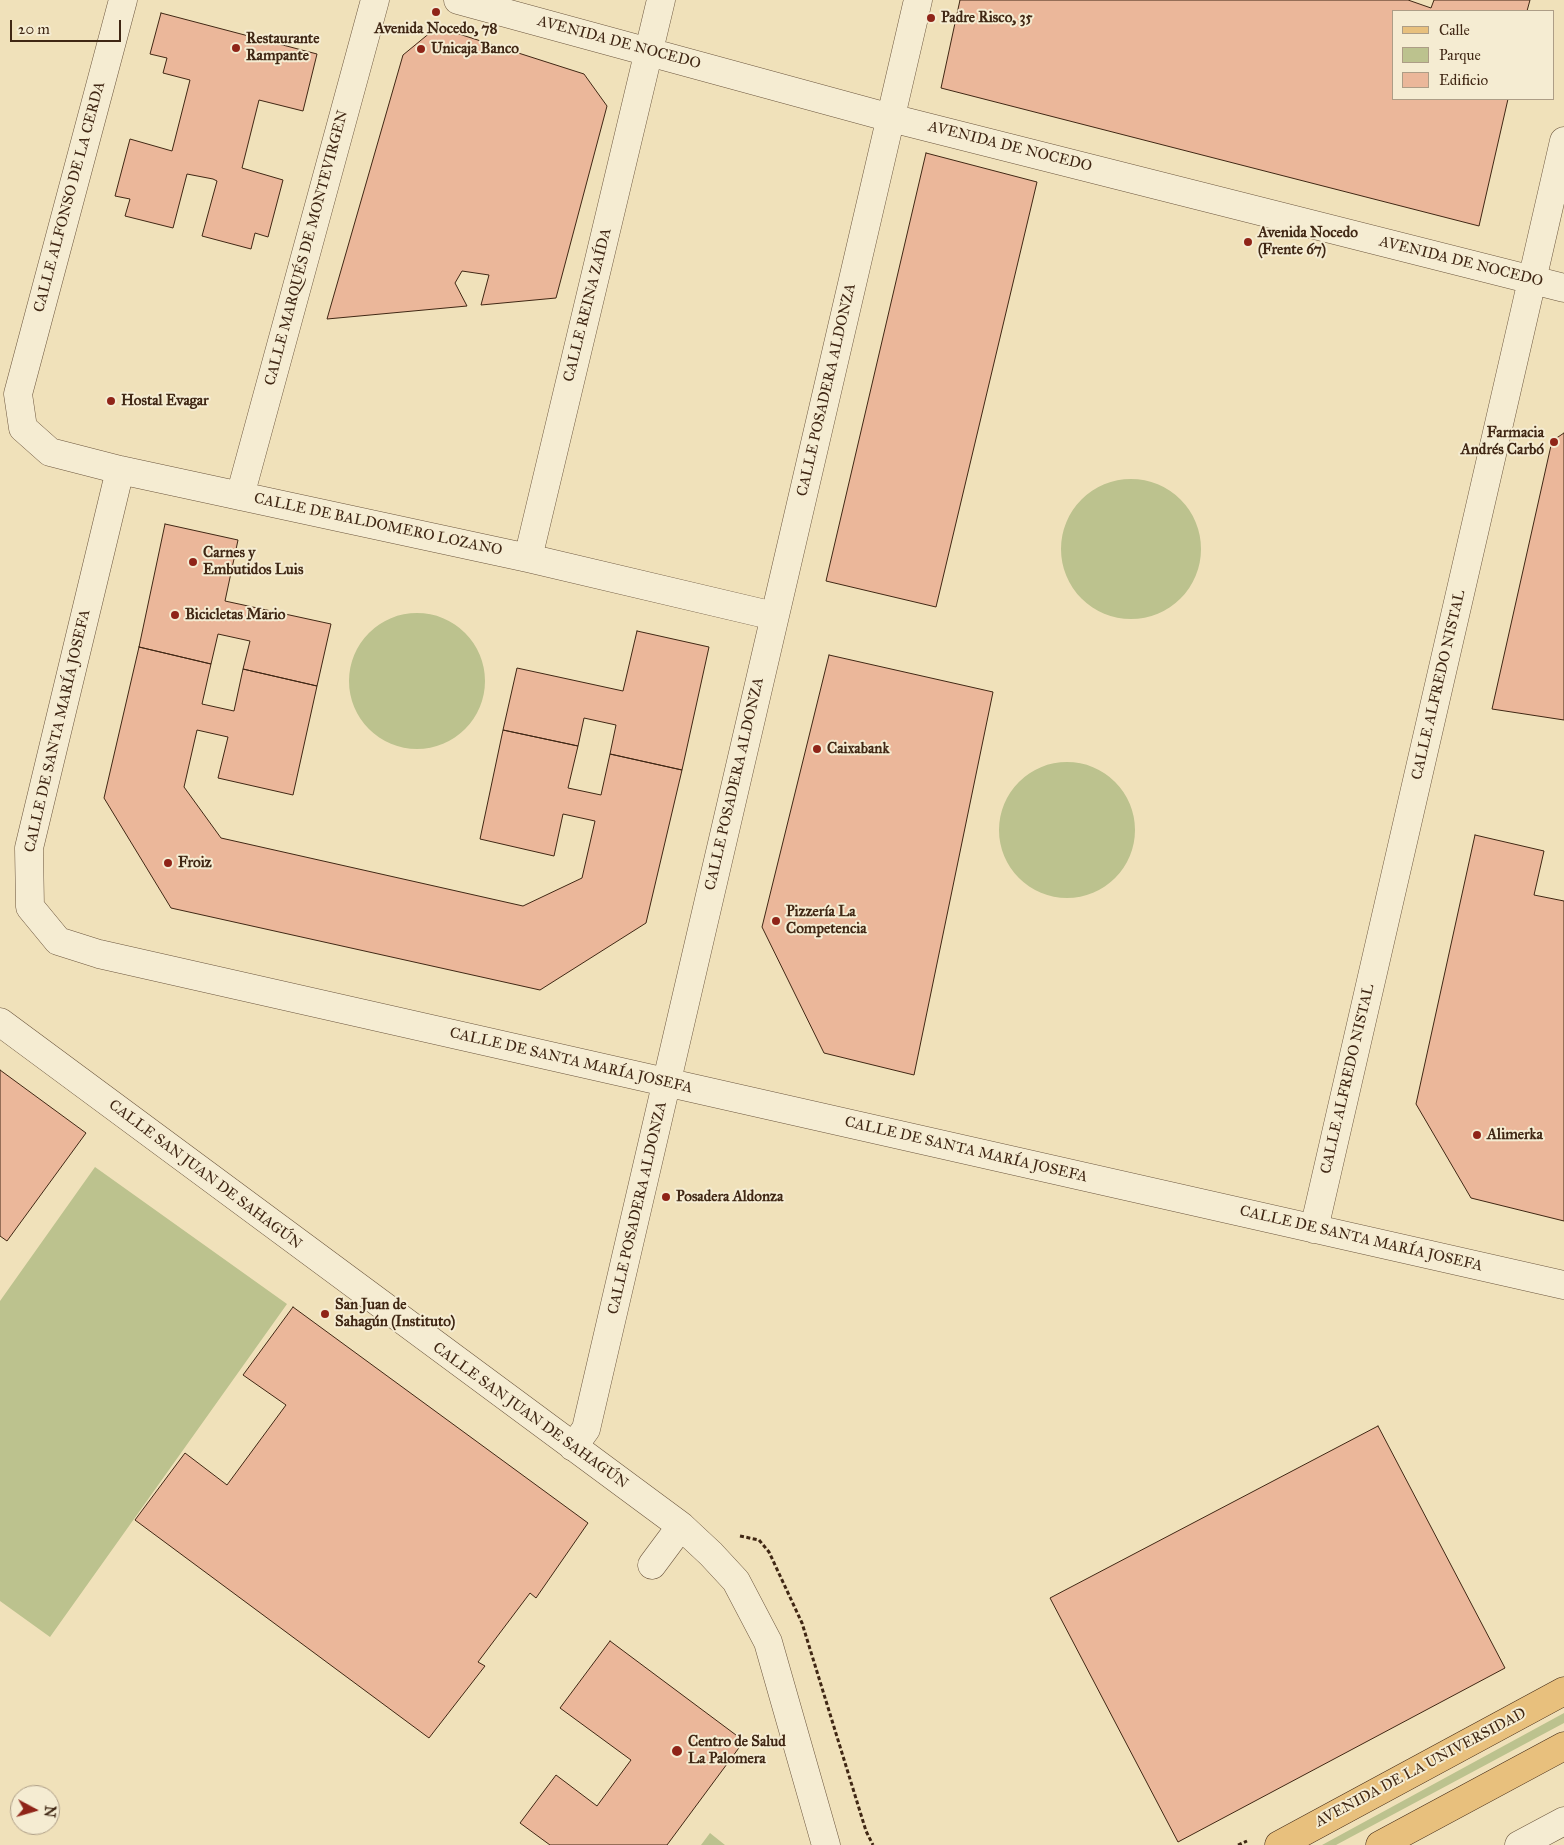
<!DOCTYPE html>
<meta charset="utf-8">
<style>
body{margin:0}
#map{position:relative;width:1564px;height:1845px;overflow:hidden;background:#f0e1ba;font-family:"IM FELL Great Primer",serif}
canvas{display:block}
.legend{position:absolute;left:1392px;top:10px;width:162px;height:90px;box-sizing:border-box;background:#f5ecd2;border:1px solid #ad9d86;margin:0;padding:6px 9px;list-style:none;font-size:15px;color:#402714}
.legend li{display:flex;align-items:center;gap:10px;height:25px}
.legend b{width:25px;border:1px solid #ad9d86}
.north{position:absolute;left:10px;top:1785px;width:50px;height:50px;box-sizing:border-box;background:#f5ecd2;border:1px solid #ad9d86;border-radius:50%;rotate:96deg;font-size:14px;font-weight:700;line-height:20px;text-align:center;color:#402714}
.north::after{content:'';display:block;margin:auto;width:18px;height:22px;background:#8f2418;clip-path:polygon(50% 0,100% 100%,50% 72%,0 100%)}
.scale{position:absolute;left:10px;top:20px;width:111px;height:22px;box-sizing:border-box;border:2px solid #402714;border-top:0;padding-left:6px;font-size:15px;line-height:18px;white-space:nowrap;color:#402714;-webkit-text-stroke:4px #f5ecd2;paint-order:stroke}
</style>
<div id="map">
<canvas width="1564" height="1845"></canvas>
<ul class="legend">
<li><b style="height:6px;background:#e8c07d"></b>Calle</li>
<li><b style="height:14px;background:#bcc28e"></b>Parque</li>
<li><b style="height:14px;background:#ebb79a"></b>Edificio</li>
</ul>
<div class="north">N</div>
<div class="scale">20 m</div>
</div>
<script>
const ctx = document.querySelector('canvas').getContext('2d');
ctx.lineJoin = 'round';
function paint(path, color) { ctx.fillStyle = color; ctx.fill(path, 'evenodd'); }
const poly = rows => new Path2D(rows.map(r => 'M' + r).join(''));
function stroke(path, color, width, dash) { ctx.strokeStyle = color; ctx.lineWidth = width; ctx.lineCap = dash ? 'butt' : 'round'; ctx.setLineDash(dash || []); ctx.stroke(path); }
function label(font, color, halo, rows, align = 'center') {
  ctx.font = font + ' "IM FELL Great Primer",serif'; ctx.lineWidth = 4; ctx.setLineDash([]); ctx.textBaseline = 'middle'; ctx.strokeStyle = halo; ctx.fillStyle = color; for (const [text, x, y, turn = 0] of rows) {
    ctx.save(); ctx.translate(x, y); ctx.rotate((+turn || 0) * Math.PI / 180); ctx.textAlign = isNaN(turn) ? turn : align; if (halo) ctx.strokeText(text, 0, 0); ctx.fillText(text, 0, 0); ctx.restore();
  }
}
const green = poly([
 '1061 549a70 70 0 1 1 140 0a70 70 0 1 1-140 0Z',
 '349 681a68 68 0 1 1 136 0a68 68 0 1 1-136 0Z',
 '999 830a68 68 0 1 1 136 0a68 68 0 1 1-136 0Z',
 [95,1167,287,1304,50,1637,0,1601,0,1301],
 [1564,1713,1564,1723,1336,1845,1322,1845],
 [710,1833,725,1845,701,1845]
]);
const building = poly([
 [960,0,1408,0,1431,8,1434,0,1530,0,1527,11,1393,11,1393,99,1508,99,1479,226,941,88,960,0],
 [161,13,317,54,303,111,259,100,242,168,283,180,268,237,255,233,251,249,202,236,217,181,213,179,187,174,173,228,125,216,130,199,115,196,130,139,172,151,190,80,163,73,167,58,150,54,161,13],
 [437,27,584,74,607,106,556,298,481,305,489,275,462,271,455,283,467,306,327,319,403,55,437,27],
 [926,153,1037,182,936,607,826,581,926,153],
 [1564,433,1564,720,1492,709,1552,441,1564,433],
 [165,524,238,540,225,601,331,624,317,686,243,669,250,641,218,634,211,664,139,647,165,524],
 [637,631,709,647,682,770,610,754,616,725,584,718,578,746,503,730,517,668,623,691,637,631],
 [139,647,211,664,202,704,234,711,243,669,317,686,293,795,218,778,228,737,197,730,184,787,221,838,523,906,582,878,595,821,563,814,554,856,480,839,503,730,578,746,568,788,601,795,610,754,682,770,646,923,540,990,171,908,104,798,139,647],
 [829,655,993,692,914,1075,824,1053,762,927,829,655],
 [1475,835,1544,851,1534,895,1564,901,1564,1221,1471,1198,1416,1104,1475,835],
 [0,1070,86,1133,7,1241,0,1236,0,1070],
 [293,1307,588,1523,536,1598,530,1593,478,1662,485,1666,429,1738,135,1520,185,1453,227,1485,286,1405,243,1375,293,1307],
 [1378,1426,1505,1668,1178,1842,1050,1598,1378,1426],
 [610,1641,744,1741,667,1845,550,1845,520,1823,556,1775,597,1806,631,1760,560,1708,610,1641]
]);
const path = poly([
 [740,1536,759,1540,769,1552,802,1623,866,1831,873,1845],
 [1238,1845,1247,1841]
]);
const minor = poly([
 [123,0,18,394,23,428,50,452,120,470,528,558,774,616],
 [458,0,891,118,1564,288],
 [120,470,29,848,30,907,58,941,99,954,1564,1285],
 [240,496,375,0],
 [528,558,661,0],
 [0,1022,681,1526,711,1554,736,1581,768,1642,826,1845],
 [1314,1229,1564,141],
 [573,1447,586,1429,918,0],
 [652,1565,681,1526],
 [1519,1845,1564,1821]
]);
const major = poly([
 [1279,1845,1564,1691],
 [1380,1845,1564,1746]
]);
const markers = [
 [436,12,5,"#8f2418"],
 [931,18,5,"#8f2418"],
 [236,48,5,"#8f2418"],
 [421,49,5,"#8f2418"],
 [1248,242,5,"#8f2418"],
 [111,401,5,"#8f2418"],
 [1554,442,5,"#8f2418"],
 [193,562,5,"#8f2418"],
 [175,615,5,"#8f2418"],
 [817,749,5,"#8f2418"],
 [168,863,5,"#8f2418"],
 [776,921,5,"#8f2418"],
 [1477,1135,5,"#8f2418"],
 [666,1197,5,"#8f2418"],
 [325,1314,5,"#8f2418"],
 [677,1751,6,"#8f2418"]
];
const poiNames = [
 ["Padre Risco, 35",941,18],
 ["Avenida Nocedo, 78",436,29,"center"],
 ["Restaurante",246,39],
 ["Rampante",246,56],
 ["Unicaja Banco",431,49],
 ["Avenida Nocedo",1258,233],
 ["(Frente 67)",1258,250],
 ["Hostal Evagar",121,401],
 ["Farmacia",1544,433,"right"],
 ["Andrés Carbó",1544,450,"right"],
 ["Carnes y",203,553],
 ["Embutidos Luis",203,570],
 ["Bicicletas Mario",185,615],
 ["Caixabank",827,749],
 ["Froiz",178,863],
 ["Pizzería La",786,912],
 ["Competencia",786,929],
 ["Alimerka",1487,1135],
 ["Posadera Aldonza",676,1197],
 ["San Juan de",335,1305],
 ["Sahagún (Instituto)",335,1322],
 ["Centro de Salud",688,1742],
 ["La Palomera",688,1759]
];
const streetNames = [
 ["AVENIDA DE NOCEDO",619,43,15],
 ["AVENIDA DE NOCEDO",1010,147,14],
 ["CALLE ALFONSO DE LA CERDA",70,197,-75],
 ["CALLE MARQUÉS DE MONTEVIRGEN",307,248,-75],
 ["AVENIDA DE NOCEDO",1461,262,14],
 ["CALLE REINA ZAÍDA",588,305,-76],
 ["CALLE POSADERA ALDONZA",827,390,-77],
 ["CALLE DE BALDOMERO LOZANO",378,525,12],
 ["CALLE ALFREDO NISTAL",1439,685,-77],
 ["CALLE DE SANTA MARÍA JOSEFA",58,731,-77],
 ["CALLE POSADERA ALDONZA",735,784,-77],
 ["CALLE DE SANTA MARÍA JOSEFA",571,1061,13],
 ["CALLE ALFREDO NISTAL",1348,1079,-77],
 ["CALLE DE SANTA MARÍA JOSEFA",966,1150,13],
 ["CALLE SAN JUAN DE SAHAGÚN",205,1175,37],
 ["CALLE POSADERA ALDONZA",638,1208,-77],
 ["CALLE DE SANTA MARÍA JOSEFA",1361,1239,13],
 ["CALLE SAN JUAN DE SAHAGÚN",530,1416,36],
 ["AVENIDA DE LA UNIVERSIDAD",1421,1768,-28]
];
paint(green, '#bcc28e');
paint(building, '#ebb79a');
stroke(building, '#402714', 1);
stroke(minor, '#6c563e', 29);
stroke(major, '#402714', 29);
stroke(path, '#402714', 3, [4, 2.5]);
stroke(minor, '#f5ecd2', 28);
stroke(major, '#e8c07d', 28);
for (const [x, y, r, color] of markers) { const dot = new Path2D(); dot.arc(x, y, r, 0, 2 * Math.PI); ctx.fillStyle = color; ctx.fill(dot); stroke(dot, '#f5ecd2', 2); }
label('bold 15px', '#402714', '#f5ecd2', poiNames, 'left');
label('15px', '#402714', '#f5ecd2', streetNames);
</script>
